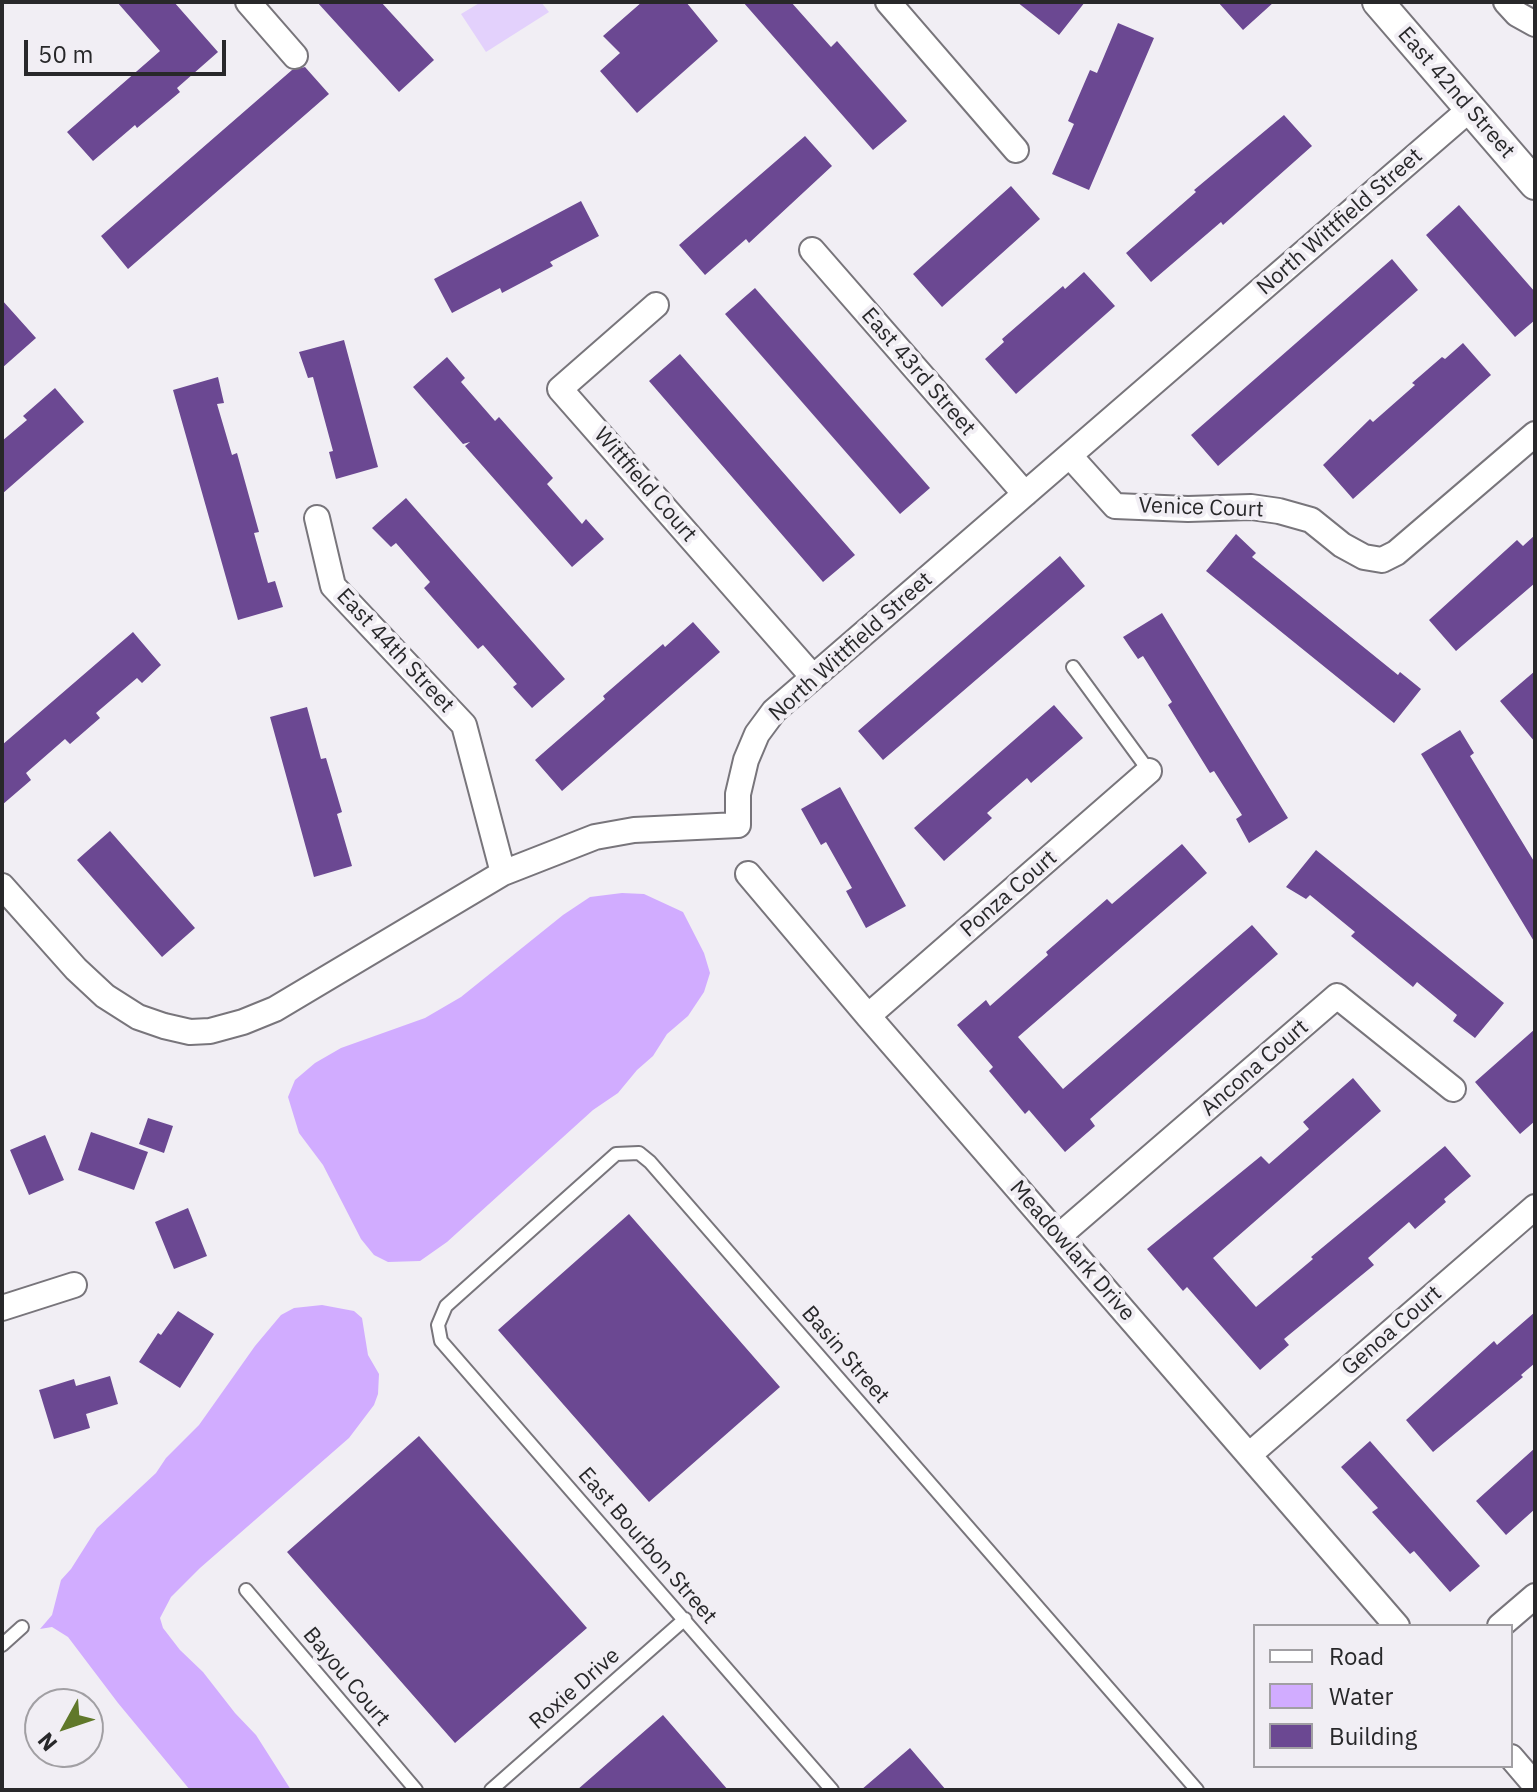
<!DOCTYPE html>
<style>
body{margin:0}
#map{position:relative;width:1537px;height:1792px;overflow:hidden;background:#f1eef4;font-family:"IBM Plex Sans",sans-serif}
canvas{display:block}
.frame{position:absolute;inset:0;border:4px solid #28282a;pointer-events:none}
.legend{position:absolute;left:1253px;top:1624px;width:260px;height:144px;box-sizing:border-box;background:#f1eef4;border:2px solid #a19fa3;margin:0;padding:10px 14px;list-style:none;font-size:24px;color:#28282a}
.legend li{display:flex;align-items:center;gap:16px;height:40px}
.legend b{width:40px;border:2px solid #a19fa3}
.north{position:absolute;left:24px;top:1688px;width:80px;height:80px;box-sizing:border-box;background:#f1eef4;border:2px solid #a19fa3;border-radius:50%;rotate:230deg;font-size:22px;font-weight:700;line-height:32px;text-align:center;color:#28282a}
.north::after{content:'';display:block;margin:auto;width:28px;height:36px;background:#60782a;clip-path:polygon(50% 0,100% 100%,50% 72%,0 100%)}
.scale{position:absolute;left:24px;top:40px;width:202px;height:36px;box-sizing:border-box;border:4px solid #28282a;border-top:0;padding-left:10px;font-size:24px;line-height:28px;white-space:nowrap;color:#28282a;-webkit-text-stroke:6px #f1eef4;paint-order:stroke}
</style>
<div id="map">
<canvas width="1537" height="1792"></canvas>
<div class="frame"></div>
<ul class="legend">
<li><b style="height:10px;background:#fff"></b>Road</li>
<li><b style="height:22px;background:#d1acff"></b>Water</li>
<li><b style="height:22px;background:#6b4892"></b>Building</li>
</ul>
<div class="north">N</div>
<div class="scale">50 m</div>
</div>
<script>
const ctx = document.querySelector('canvas').getContext('2d');
ctx.lineJoin = 'round';
function paint(path, color) { ctx.fillStyle = color; ctx.fill(path, 'evenodd'); }
const poly = rows => new Path2D(rows.map(r => 'M' + r).join(''));
function stroke(path, color, width, dash) { ctx.strokeStyle = color; ctx.lineWidth = width; ctx.lineCap = dash ? 'butt' : 'round'; ctx.setLineDash(dash || []); ctx.stroke(path); }
function label(font, color, halo, rows, align = 'center') {
  ctx.font = font + ' "IBM Plex Sans",sans-serif'; ctx.lineWidth = 8; ctx.setLineDash([]); ctx.textBaseline = 'middle'; ctx.strokeStyle = halo; ctx.fillStyle = color; for (const [text, x, y, turn = 0] of rows) {
    ctx.save(); ctx.translate(x, y); ctx.rotate((+turn || 0) * Math.PI / 180); ctx.textAlign = isNaN(turn) ? turn : align; if (halo) ctx.strokeText(text, 0, 0); ctx.fillText(text, 0, 0); ctx.restore();
  }
}
const green = poly([
 [481,2,541,2,549,12,486,52,461,14]
]);
const water = poly([
 [622,893,644,894,683,912,704,953,710,973,704,992,688,1016,667,1034,653,1056,637,1070,618,1093,593,1110,447,1242,420,1261,388,1262,374,1255,361,1239,323,1165,299,1133,288,1097,295,1080,315,1063,341,1048,425,1018,461,997,563,915,590,897],
 [322,1305,354,1311,362,1318,368,1355,379,1374,378,1394,374,1405,349,1438,200,1568,171,1597,160,1618,163,1628,180,1650,203,1672,235,1713,256,1735,291,1790,190,1790,118,1703,68,1637,52,1627,40,1629,52,1615,61,1580,71,1569,97,1528,156,1473,166,1458,199,1425,255,1346,281,1315,294,1308]
]);
const building = poly([
 [117,2,174,2,218,52,177,88,180,92,137,128,135,125,93,161,67,132,160,51],
 [317,2,381,2,434,60,399,92],
 [642,2,686,2,718,41,637,113,600,71,620,53,603,36],
 [743,2,791,2,831,47,837,41,907,121,873,150],
 [1017,2,1085,2,1059,35],
 [1218,2,1274,2,1243,30],
 [1118,23,1154,38,1089,190,1052,174,1074,124,1068,121,1090,70,1097,73],
 [305,67,329,94,128,269,101,236,292,70],
 [1284,115,1312,146,1223,225,1221,222,1151,282,1126,253,1196,192,1194,190],
 [805,136,832,166,749,243,746,239,705,275,679,245],
 [1011,186,1040,219,942,307,913,274],
 [581,201,599,236,550,262,553,266,502,293,500,288,452,313,434,279],
 [1459,205,1535,292,1535,320,1515,337,1426,235],
 [1392,259,1418,290,1218,466,1191,435],
 [1084,272,1115,306,1016,394,985,359,1004,342,1002,339,1063,286,1065,289],
 [755,288,930,488,900,514,725,314],
 [2,300,36,338,2,368],
 [344,340,378,467,336,479,329,452,333,451,313,377,308,378,299,352],
 [1463,343,1491,375,1353,499,1323,465,1370,419,1373,422,1415,385,1412,383,1442,357,1445,359],
 [680,354,855,555,823,582,649,381],
 [447,357,465,378,461,382,495,421,499,417,553,478,547,484,582,524,586,519,604,539,572,567,465,446,470,442,463,444,413,387],
 [218,377,224,403,217,404,232,455,237,453,259,532,254,533,268,583,275,581,283,607,238,620,173,390],
 [55,388,84,422,2,494,2,441,27,420,23,416],
 [406,498,565,679,532,708,513,687,517,684,483,645,478,649,424,588,430,582,396,543,391,547,372,528],
 [1236,534,1256,553,1252,557,1398,675,1400,672,1421,689,1394,723,1206,571],
 [1535,535,1535,583,1456,651,1429,620,1517,540,1523,546],
 [1060,556,1085,586,883,760,858,731],
 [1162,613,1288,818,1249,843,1236,819,1242,815,1214,771,1210,773,1168,705,1172,702,1143,656,1138,659,1123,637],
 [693,622,720,652,562,791,535,760,605,699,603,696,663,644,665,647],
 [133,632,161,665,142,683,137,678,96,713,100,718,70,744,65,739,26,773,31,780,2,805,2,745],
 [1535,671,1535,742,1500,701],
 [1054,705,1083,738,1031,783,1027,778,987,813,992,818,944,861,914,828],
 [307,707,321,759,326,758,342,812,337,814,352,866,314,877,270,717],
 [1460,730,1474,753,1470,756,1535,863,1535,943,1421,754],
 [840,787,906,906,866,928,846,891,852,888,826,842,821,845,801,809],
 [110,831,195,928,162,957,77,860],
 [1182,844,1207,873,1018,1037,1063,1089,1252,925,1278,954,1090,1119,1095,1126,1065,1152,1029,1110,1025,1114,989,1071,993,1067,957,1025,986,1000,990,1006,1048,955,1046,952,1107,899,1112,904],
 [1316,850,1504,1003,1475,1038,1453,1021,1457,1015,1417,982,1413,987,1351,936,1355,932,1310,895,1306,899,1286,887],
 [1535,1029,1535,1121,1520,1134,1475,1082],
 [1353,1078,1381,1111,1213,1258,1256,1307,1313,1259,1311,1257,1445,1146,1471,1176,1444,1199,1446,1202,1415,1229,1409,1222,1368,1258,1374,1265,1284,1339,1289,1345,1260,1370,1187,1287,1183,1291,1147,1249,1261,1156,1269,1164,1309,1129,1303,1122],
 [148,1118,173,1126,164,1153,139,1144],
 [91,1132,148,1152,134,1190,78,1170],
 [45,1135,64,1180,29,1195,10,1150],
 [188,1208,207,1256,174,1269,155,1222],
 [629,1214,780,1387,649,1502,498,1330],
 [178,1311,214,1334,180,1388,139,1362,158,1333,161,1335],
 [1535,1312,1535,1363,1521,1375,1523,1377,1433,1452,1406,1420,1494,1341,1497,1345],
 [110,1376,118,1404,86,1414,90,1428,54,1439,39,1390,74,1379,76,1386],
 [419,1436,587,1628,455,1743,287,1552],
 [1370,1441,1480,1566,1450,1592,1414,1551,1410,1554,1372,1512,1378,1508,1341,1467],
 [1535,1448,1535,1509,1506,1535,1476,1501],
 [663,1715,728,1790,577,1790],
 [910,1748,946,1790,861,1790]
]);
const service = poly([
 [1073,667,1149,771],
 [246,1590,416,1790],
 [2,1645,22,1627],
 [491,1790,685,1619],
 [832,1790,441,1341,438,1325,446,1306,616,1154,639,1153,650,1162,1197,1790]
]);
const minor = poly([
 [248,2,295,56],
 [888,2,1016,150],
 [1506,2,1517,14,1535,24],
 [812,250,1025,494],
 [656,305,560,389,813,677],
 [1070,456,1115,506,1188,509,1251,507,1279,511,1311,520,1342,545,1364,557,1382,560,1396,553,1535,434],
 [317,518,333,586,464,725,503,873],
 [748,874,868,1016,1397,1626],
 [2,886,76,969,105,996,138,1017,164,1026,190,1032,210,1031,243,1022,275,1009,503,873,595,837,634,830,738,825,738,794,746,760,757,734,774,711,1470,109],
 [868,1016,1149,771],
 [1059,1236,1337,996,1453,1089],
 [2,1308,74,1285],
 [1249,1455,1535,1207],
 [1500,1626,1535,1596],
 [1511,1757,1535,1785]
]);
const tertiary = poly([
 [1378,2,1535,184]
]);
const streetNames = [
 ["East 42nd Street",1456,93,49],
 ["North Wittfield Street",1340,222,-41],
 ["East 43rd Street",918,372,49],
 ["Wittfield Court",645,485,49],
 ["Venice Court",1201,508,2],
 ["North Wittfield Street",851,647,-42],
 ["East 44th Street",395,651,47],
 ["Ponza Court",1009,894,-41],
 ["Ancona Court",1255,1068,-41],
 ["Meadowlark Drive",1072,1251,49],
 ["Genoa Court",1392,1331,-41],
 ["Basin Street",845,1355,49],
 ["East Bourbon Street",647,1546,49],
 ["Bayou Court",346,1677,50],
 ["Roxie Drive",575,1689,-41]
];
paint(green, '#e3d1fc');
paint(water, '#d1acff');
paint(building, '#6b4892');
stroke(service, '#78757b', 16);
stroke(minor, '#78757b', 28);
stroke(tertiary, '#78757b', 34);
stroke(service, '#fff', 12);
stroke(minor, '#fff', 24);
stroke(tertiary, '#fff', 30);
label('22px', '#28282a', '#f1eef4', streetNames);
</script>
